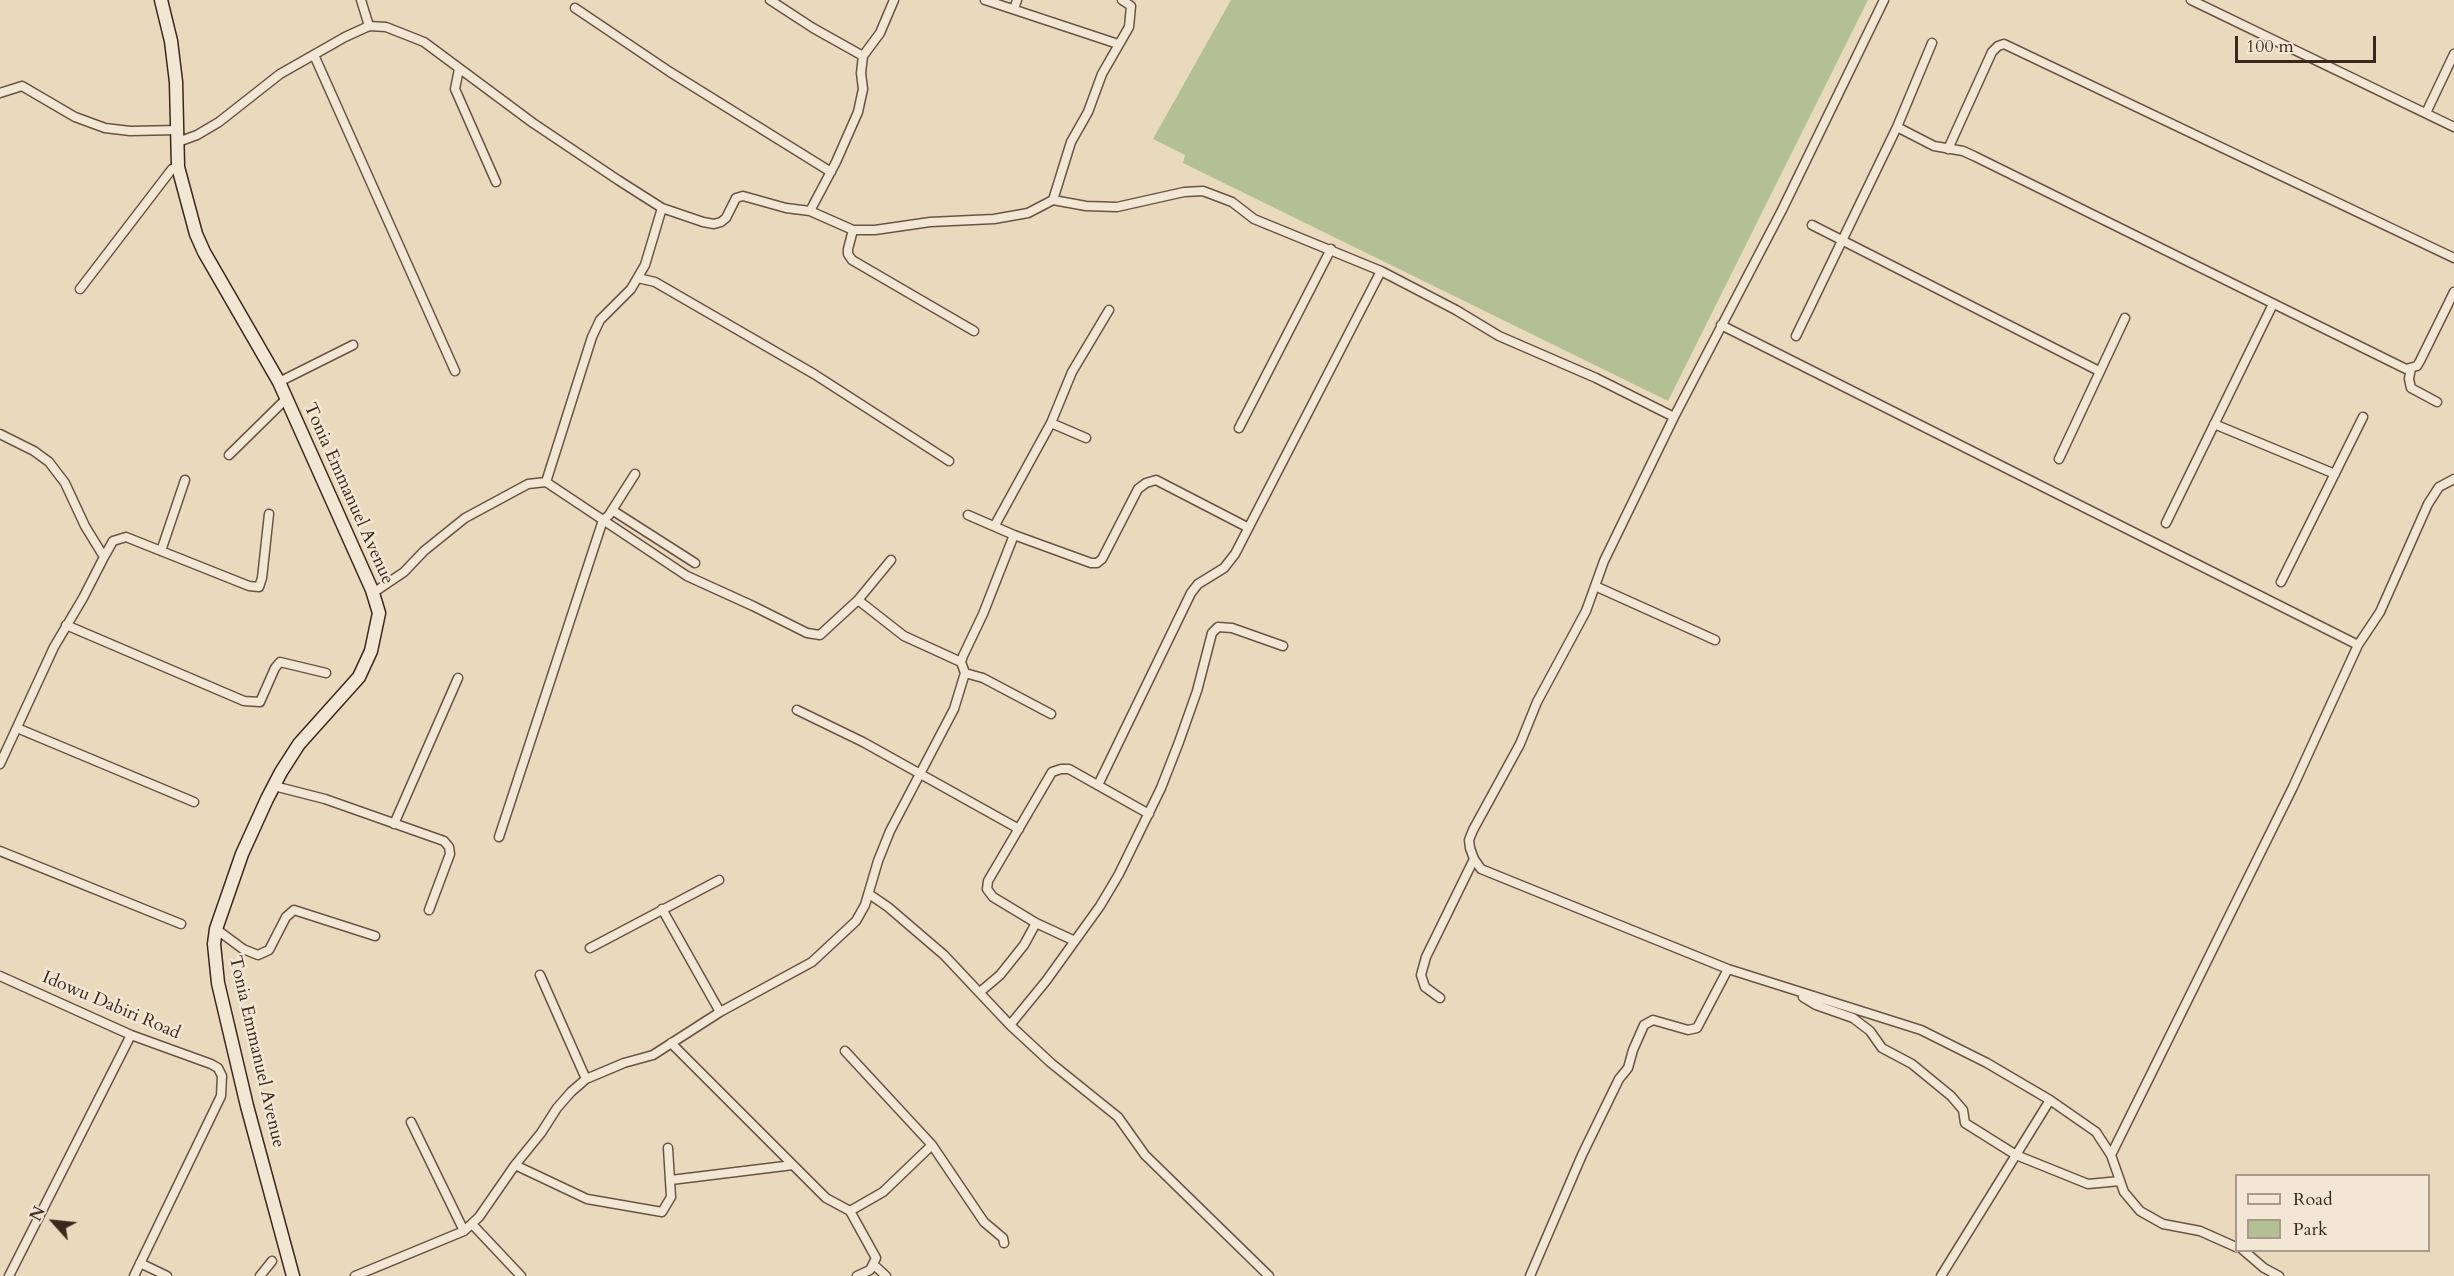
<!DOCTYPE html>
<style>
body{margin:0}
#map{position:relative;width:2454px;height:1276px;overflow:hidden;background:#eadabd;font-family:Cardo,serif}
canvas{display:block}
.legend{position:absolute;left:2235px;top:1174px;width:195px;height:78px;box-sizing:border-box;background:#f1e7d4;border:2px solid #a99a8b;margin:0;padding:8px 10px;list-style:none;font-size:18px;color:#3c271d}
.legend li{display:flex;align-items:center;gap:12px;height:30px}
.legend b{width:30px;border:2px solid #a99a8b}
.north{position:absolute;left:24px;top:1192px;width:60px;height:60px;-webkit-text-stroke:4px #f1e7d4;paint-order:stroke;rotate:297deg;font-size:16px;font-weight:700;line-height:24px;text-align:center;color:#3c271d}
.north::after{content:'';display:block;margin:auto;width:21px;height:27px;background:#3c271d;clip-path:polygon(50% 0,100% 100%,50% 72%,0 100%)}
.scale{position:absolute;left:2235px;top:36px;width:141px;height:27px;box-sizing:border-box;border:3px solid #3c271d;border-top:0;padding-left:8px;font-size:18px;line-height:21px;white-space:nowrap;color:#3c271d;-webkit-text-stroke:4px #f1e7d4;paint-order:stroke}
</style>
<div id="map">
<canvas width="2454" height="1276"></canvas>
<ul class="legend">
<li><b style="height:8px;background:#f1e7d4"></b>Road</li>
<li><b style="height:16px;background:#b3c094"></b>Park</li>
</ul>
<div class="north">N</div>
<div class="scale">100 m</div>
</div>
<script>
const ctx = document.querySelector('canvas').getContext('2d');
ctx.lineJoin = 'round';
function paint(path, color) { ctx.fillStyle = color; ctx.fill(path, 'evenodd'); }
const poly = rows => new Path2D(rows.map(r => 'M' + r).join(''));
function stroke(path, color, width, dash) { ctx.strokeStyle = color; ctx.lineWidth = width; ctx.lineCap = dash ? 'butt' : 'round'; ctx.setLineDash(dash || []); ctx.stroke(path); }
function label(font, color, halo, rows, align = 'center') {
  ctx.font = font + ' Cardo,serif'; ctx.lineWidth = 5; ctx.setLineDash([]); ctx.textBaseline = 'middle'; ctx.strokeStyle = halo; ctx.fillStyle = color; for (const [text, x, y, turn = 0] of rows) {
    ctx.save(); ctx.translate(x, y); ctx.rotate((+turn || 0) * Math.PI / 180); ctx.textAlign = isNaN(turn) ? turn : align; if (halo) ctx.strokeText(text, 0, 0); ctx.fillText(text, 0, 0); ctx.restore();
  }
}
const green = poly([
 [1231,0,1868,0,1668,401,1183,163,1185,155,1153,139]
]);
const street = poly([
 [361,0,369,26],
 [770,0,813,28,863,56,880,33,894,0],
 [985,0,1118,44],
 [1884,0,1782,210,1674,417,1604,561,1586,611,1537,702,1520,744,1473,830,1469,840,1470,848,1474,859,1481,869,1728,969,1921,1030,1987,1063,2050,1100,2096,1132,2111,1155,2124,1192,2140,1211,2163,1224,2200,1231,2236,1247],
 [2191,0,2454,127],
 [575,8,670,72,831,172],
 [1014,9,1017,0],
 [1932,43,1897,127,1934,146,1963,151,1974,156,2406,369,2417,366,2420,361,2454,292],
 [314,55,455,371],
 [459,69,455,89,496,182],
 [0,93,22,86,75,117,105,128,130,131,178,130],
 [2426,113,2454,54],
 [178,142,197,135,219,122,280,74,345,37,369,26,386,27,424,42,533,123,618,180,662,208,703,222,714,224,721,222,726,218,736,198,743,196,786,208,810,211,853,230,875,230,930,222,994,219,1028,213,1053,200,1086,206,1117,207,1184,192,1203,191,1232,202,1254,219,1381,271,1456,310,1499,336,1596,378,1674,417],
 [1948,149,1992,52,1998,46,2004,44,2454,258],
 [1053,200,1071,142,1088,112,1102,74,1129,27,1131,6,1122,0],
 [810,211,836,162,858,112,863,89,861,73,863,56],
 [1812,225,2099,371],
 [853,230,848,249,848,254,852,260,974,331],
 [638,278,655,282,814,374,949,461],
 [80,289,172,169,178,167],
 [1721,325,2358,645,2293,787,2111,1155],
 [1796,336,1897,127],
 [2411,368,2409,379,2411,388,2437,402],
 [279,382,353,345],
 [1051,423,1086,438],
 [2214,424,2335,474],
 [1239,428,1331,249],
 [0,434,34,451,49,462,65,483,85,526,104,557,83,598,54,647,0,764],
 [229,455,286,399],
 [2059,459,2125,318],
 [546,482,592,337,600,320,631,289,645,265,662,208],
 [612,510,695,563],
 [968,515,1014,535,1091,563,1097,563,1102,559,1138,489,1146,483,1156,480,1247,527],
 [2166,523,2273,304],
 [995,525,1051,423,1072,372,1109,310],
 [161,551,185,480],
 [104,557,113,541,126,537,249,586,259,587,262,578,269,514],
 [2281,582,2363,417],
 [1595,586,1715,640],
 [373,593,404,572,424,551,465,518,528,484,546,482,687,576,753,606,807,633,820,635,858,600,904,636,961,662],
 [858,600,891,560],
 [66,625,244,701,260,702,275,668,280,662,326,673],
 [2358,645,2380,612,2428,504,2439,487,2454,479],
 [965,673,983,678,1051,714],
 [797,710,863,742,1019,829],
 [17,728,194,802],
 [1098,785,1191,593,1198,584,1224,568,1235,554,1381,271],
 [274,786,325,799,444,841,449,847,450,854,429,910],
 [394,824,458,678],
 [499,837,603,520,609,515,635,474],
 [0,851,181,924],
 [869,894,888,907,944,955,1010,1025,1051,1063,1118,1117,1145,1155,1269,1276],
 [662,909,720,1012],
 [216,929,243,949,258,955,269,950,286,917,294,910,375,936],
 [1075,941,1036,923,993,897,987,889,988,881,1052,772,1061,769,1069,769,1149,814],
 [590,948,719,880],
 [540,975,586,1079],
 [0,976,131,1035,211,1064,218,1068,222,1076,221,1096,134,1276],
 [980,992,1000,975,1024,945,1036,923],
 [1803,997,1816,1005,1853,1018,1870,1031,1882,1048,1912,1064,1951,1096,1963,1110,1965,1123,2016,1155,2088,1184,2120,1181],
 [1440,998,1425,987,1421,975,1426,957,1474,859],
 [1010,1025,1046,981,1100,906,1119,874,1161,788,1179,742,1197,691,1212,633,1218,627,1232,628,1283,646],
 [671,1043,826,1198,850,1211,876,1258,870,1270,857,1276],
 [845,1051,932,1145,984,1222,1003,1238,1004,1243],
 [411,1122,464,1231],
 [515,1165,587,1199,662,1212,671,1197,668,1148],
 [671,1180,793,1165],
 [850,1211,883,1192,932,1145],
 [472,1224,521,1276],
 [2243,1250,2264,1268,2279,1276],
 [140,1263,167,1276],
 [874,1265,886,1276],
 [9,1276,131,1035],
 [260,1276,272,1261],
 [355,1276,464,1231,479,1217,515,1165,541,1133,557,1108,571,1092,586,1079,624,1063,653,1055,720,1012,812,962,856,921,865,905,878,861,890,831,954,709,965,673,961,662,963,656,983,614,1014,535],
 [1530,1276,1582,1155,1619,1079,1628,1068,1633,1050,1644,1025,1653,1020,1688,1030,1697,1028,1728,969],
 [1941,1276,2050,1100]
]);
const secondary = poly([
 [161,0,171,41,176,82,178,167,196,234,204,252,279,382,372,590,379,613,371,651,359,677,299,744,281,772,267,799,242,854,216,929,214,944,218,983,247,1106,293,1276]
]);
const streetNames = [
 ["Tonia Emmanuel Avenue",348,494,66],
 ["Idowu Dabiri Road",111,1006,23],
 ["Tonia Emmanuel Avenue",256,1052,77]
];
paint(green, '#b3c094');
stroke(street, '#685445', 11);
stroke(secondary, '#3c271d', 15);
stroke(street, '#f1e7d4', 8);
stroke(secondary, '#f1e7d4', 12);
label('18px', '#3c271d', '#f1e7d4', streetNames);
</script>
